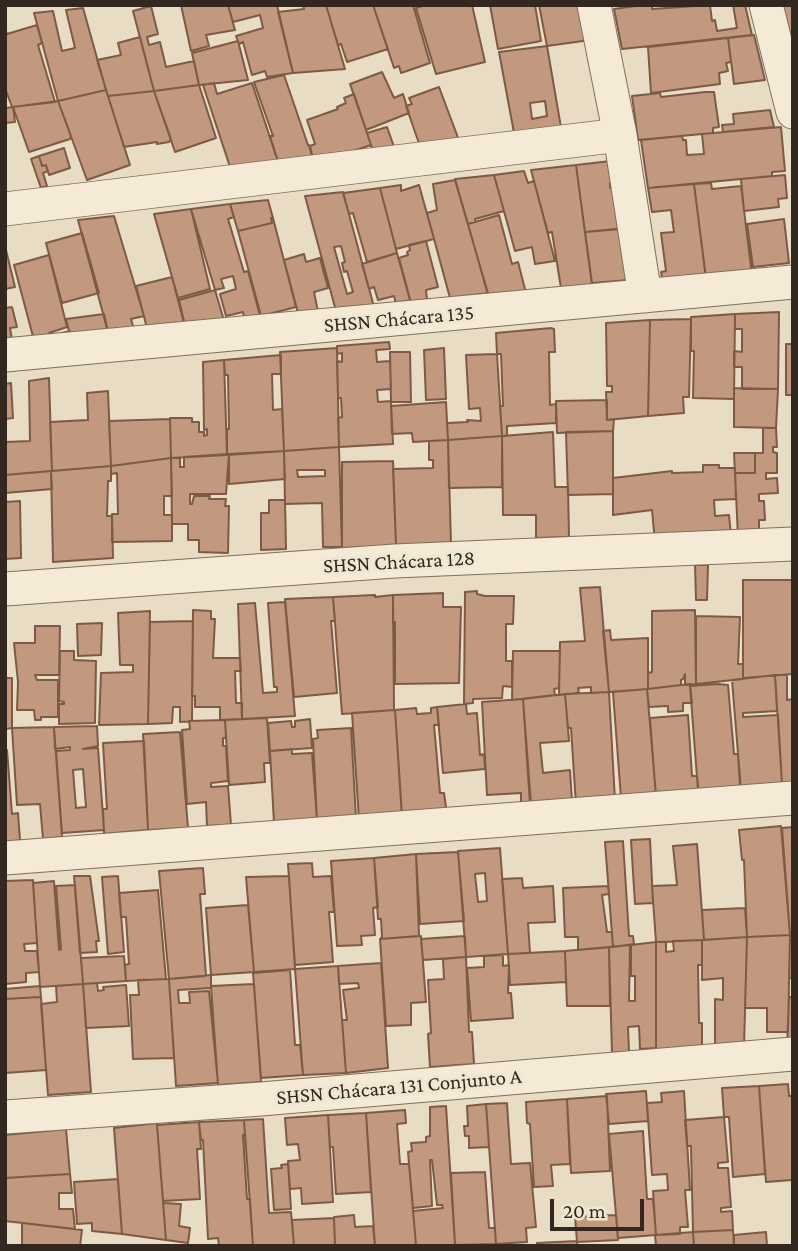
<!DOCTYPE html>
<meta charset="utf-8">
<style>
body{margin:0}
#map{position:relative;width:798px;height:1251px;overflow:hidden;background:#e8ddc4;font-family:"Crimson Pro",serif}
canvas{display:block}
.frame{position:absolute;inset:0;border:7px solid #32281f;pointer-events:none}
.scale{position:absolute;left:550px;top:1199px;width:94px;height:32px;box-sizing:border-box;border:4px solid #32281f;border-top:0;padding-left:9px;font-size:21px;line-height:24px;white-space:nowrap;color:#32281f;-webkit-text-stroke:5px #f0e7d2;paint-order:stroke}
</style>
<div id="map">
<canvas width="798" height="1251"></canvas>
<div class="frame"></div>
<div class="scale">20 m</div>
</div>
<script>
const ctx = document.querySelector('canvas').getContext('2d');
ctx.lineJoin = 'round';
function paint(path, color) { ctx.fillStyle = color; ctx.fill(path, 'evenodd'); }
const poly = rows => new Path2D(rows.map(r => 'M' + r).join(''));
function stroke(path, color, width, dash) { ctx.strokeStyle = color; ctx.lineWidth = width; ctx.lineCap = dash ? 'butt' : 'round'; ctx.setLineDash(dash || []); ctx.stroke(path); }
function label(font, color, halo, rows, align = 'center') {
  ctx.font = font + ' "Crimson Pro",serif'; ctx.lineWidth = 6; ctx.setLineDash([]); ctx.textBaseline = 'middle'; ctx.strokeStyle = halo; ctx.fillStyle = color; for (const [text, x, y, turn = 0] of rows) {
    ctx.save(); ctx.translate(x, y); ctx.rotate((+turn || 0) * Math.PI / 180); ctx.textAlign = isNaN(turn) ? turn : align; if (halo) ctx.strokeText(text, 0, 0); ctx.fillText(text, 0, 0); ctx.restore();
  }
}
const building = poly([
 [181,5,228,5,235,30,206,35,209,46,191,51,181,5],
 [228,5,277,5,293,73,267,77,265,71,252,75,243,42,239,44,236,36,263,28,260,15,233,22,228,5],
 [303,5,326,5,345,69,293,73,278,12,304,9,303,5],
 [326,5,373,5,388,49,347,62,341,44,338,45,326,5],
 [373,5,413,5,430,63,401,73,399,66,394,68,373,5],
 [426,5,472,5,485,62,436,74,416,8,426,5],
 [490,5,535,5,541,41,498,49,490,5],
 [539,5,584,5,590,40,547,46,539,5],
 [643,5,652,5,652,9,710,5,712,21,715,20,717,31,737,28,733,5,745,5,752,35,622,49,614,9,643,5],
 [782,5,793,5,793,48,782,5],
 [151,6,158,34,147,37,149,45,160,42,166,67,194,61,199,85,154,91,133,11,151,6],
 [83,8,106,90,58,101,34,13,53,11,62,51,75,48,66,10,83,8],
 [37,25,42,43,38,45,55,102,12,107,5,88,5,29,7,34,37,25],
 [754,35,765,80,734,84,728,38,754,35],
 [140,37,154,91,108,96,97,60,121,55,118,43,140,37],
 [728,38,731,62,726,63,728,71,719,73,720,84,651,93,648,47,728,38],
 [238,41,248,80,199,85,192,53,238,41],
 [547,46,563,139,517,149,499,52,547,46],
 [545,101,547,116,532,119,530,103,545,101],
 [382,72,394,98,403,94,409,113,366,130,350,84,382,72],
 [284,75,308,145,309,145,315,167,281,171,270,136,273,136,254,82,284,75],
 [214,83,217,94,252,83,281,171,233,176,203,85,214,83],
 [199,85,216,138,175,152,154,91,199,85],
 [439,87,463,151,423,155,406,106,412,104,409,98,439,87],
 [106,90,130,165,87,180,58,101,106,90],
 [154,91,171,139,169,142,157,144,157,142,124,147,108,96,154,91],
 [705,92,714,92,719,127,713,128,713,133,638,140,632,96,660,93,661,97,705,92],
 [354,94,371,145,314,164,310,146,315,144,307,120,338,109,337,107,346,103,344,98,354,94],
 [58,101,71,136,70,139,29,152,13,107,58,101],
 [13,107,15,122,5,123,5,108,13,107],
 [770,110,774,127,723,132,722,125,734,124,733,114,770,110],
 [387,127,398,158,376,160,367,133,387,127],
 [781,127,785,171,772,172,772,176,648,188,641,140,682,136,683,140,686,140,687,155,704,154,702,134,781,127],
 [64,148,70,168,49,175,46,165,42,166,39,156,64,148],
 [39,156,42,166,46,165,48,171,43,173,47,186,41,188,31,159,39,156],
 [619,160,621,182,610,183,610,188,621,187,621,229,585,232,576,165,619,160],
 [576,165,592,285,561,288,552,232,548,233,531,170,576,165],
 [524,171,528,183,534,181,555,261,535,264,532,247,515,251,494,175,524,171],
 [494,175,504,211,475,219,475,222,468,224,455,179,494,175],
 [785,175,787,198,778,199,779,207,744,211,741,179,785,175],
 [455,180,487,290,488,293,450,298,427,213,437,210,433,184,455,180],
 [711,183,712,189,741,186,752,275,706,279,694,184,711,183],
 [694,184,706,278,663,283,661,272,666,271,661,233,674,232,671,210,652,212,648,188,694,184],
 [401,185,401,191,419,185,434,239,396,249,380,188,401,185],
 [380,188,397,253,367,262,353,213,349,214,343,193,380,188],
 [343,192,374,307,336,311,305,196,343,192],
 [341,246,345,262,342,263,344,272,347,271,353,292,347,294,334,247,341,246],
 [268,200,273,218,271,218,272,223,238,231,230,204,268,200],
 [230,204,234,217,228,219,244,272,248,271,261,319,245,321,243,312,226,316,220,294,236,289,233,276,221,279,224,288,215,290,191,209,230,204],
 [191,209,210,289,178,298,154,214,191,209],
 [499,215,512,264,518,262,525,289,524,292,488,295,468,224,499,215],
 [114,216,144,316,131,319,135,333,109,336,78,220,114,216],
 [271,218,273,218,296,307,261,316,238,231,272,223,271,218],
 [784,219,789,263,753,267,747,224,784,219],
 [625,228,629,280,592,283,585,232,625,228],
 [82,233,99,293,62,303,46,243,82,233],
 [426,241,438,287,426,290,427,299,411,303,399,258,408,255,407,252,410,250,409,245,426,241],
 [5,246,15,287,5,289,5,246],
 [397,253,410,300,396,304,394,296,378,300,374,287,369,289,362,264,397,253],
 [304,254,306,262,320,258,328,288,314,292,318,312,298,313,284,260,304,254],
 [49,255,67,327,49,333,50,336,70,331,71,339,35,344,14,265,49,255],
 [172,277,185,327,148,332,136,286,172,277],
 [215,290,225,324,186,330,179,300,215,290],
 [12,307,17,327,10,328,13,345,5,346,5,308,12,307],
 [779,312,778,389,742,389,742,367,734,367,734,351,742,352,742,329,735,329,735,314,779,312],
 [104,314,109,336,71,339,66,319,104,314],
 [735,314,734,399,693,398,694,351,691,351,691,317,735,314],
 [691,319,689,397,683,397,684,413,648,416,650,320,691,319],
 [650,320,648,416,607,420,606,392,612,392,612,386,607,386,606,323,650,320],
 [551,328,554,329,555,352,549,352,550,405,556,404,556,423,507,426,507,436,502,436,500,406,503,406,501,354,497,354,496,333,551,328],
 [389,342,390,349,376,350,377,362,390,361,391,389,377,390,378,402,391,401,393,444,339,447,338,418,342,417,341,398,338,398,337,361,342,362,342,353,337,354,337,346,389,342],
 [786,344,793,344,793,395,786,395,786,344],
 [337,348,339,447,284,451,280,352,337,348],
 [444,348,446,399,426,400,424,350,444,348],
 [390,352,410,352,411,402,391,402,390,352],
 [497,354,502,436,448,440,447,423,468,422,467,420,481,421,480,408,469,409,466,355,497,354],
 [281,355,281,374,272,374,273,410,282,409,284,451,227,455,227,429,229,429,228,375,225,375,224,360,281,355],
 [224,360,227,455,171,458,170,418,192,418,192,422,199,422,199,432,204,432,204,436,207,435,207,429,204,430,203,362,224,360],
 [49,378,52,471,5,475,5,442,30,441,29,381,49,378],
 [11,383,13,418,5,419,5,384,11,383],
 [734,388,778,389,776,428,734,427,734,388],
 [108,391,111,466,52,471,50,422,88,420,87,393,108,391],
 [607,400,607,420,614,419,613,431,557,433,556,401,607,400],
 [446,402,448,440,413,442,412,433,392,434,391,406,446,402],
 [170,419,171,458,111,466,109,421,170,419],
 [763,428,776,428,777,447,773,447,773,452,777,453,777,473,766,473,766,479,777,478,778,493,759,494,759,501,764,501,765,520,759,520,759,535,738,537,735,473,755,473,755,453,763,453,763,428],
 [613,431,613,494,568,495,566,432,613,431],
 [553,432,555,487,568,487,569,537,536,538,536,515,503,515,502,436,553,432],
 [502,436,502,487,449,488,448,440,502,436],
 [448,440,451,544,396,546,393,469,433,468,433,460,429,460,429,441,448,440],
 [339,447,342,547,323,547,322,503,285,504,284,451,339,447],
 [297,470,325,470,325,476,298,477,297,470],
 [284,451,285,479,229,484,229,454,284,451],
 [734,453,755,453,755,473,735,473,734,453],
 [229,454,226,494,190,494,190,504,192,504,194,496,210,496,209,499,226,499,225,506,229,506,228,553,199,552,199,540,188,540,188,524,172,524,171,458,180,458,180,467,184,467,184,457,229,454],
 [171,458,172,496,164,496,164,515,172,515,172,541,112,542,112,514,118,514,117,473,111,474,111,466,171,458],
 [393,461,396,546,342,548,342,462,393,461],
 [703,465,719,465,719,468,735,468,736,499,714,500,715,516,729,515,731,535,655,542,652,510,613,515,613,478,672,471,672,473,703,472,703,465],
 [111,466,111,481,108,481,107,516,112,516,113,558,53,562,51,471,111,466],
 [51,471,52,489,5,493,5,475,51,471],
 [269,500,285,500,286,549,261,550,261,513,269,513,269,500],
 [20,501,21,558,5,559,5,502,20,501],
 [695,565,708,565,707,600,696,600,695,565],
 [743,580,793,580,793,674,743,678,743,580],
 [600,587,609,692,591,693,591,687,578,688,579,693,559,695,560,642,585,641,580,588,600,587],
 [477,591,477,594,485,596,514,596,513,624,506,624,506,661,512,661,512,687,503,686,502,698,473,699,473,703,464,704,465,592,477,591],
 [443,593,443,607,461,607,459,683,395,684,395,622,393,623,393,595,443,593],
 [375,595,375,597,393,595,394,710,342,714,333,597,375,595],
 [333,597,335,621,331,621,337,693,294,697,285,599,333,597],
 [285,602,295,716,242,719,238,604,255,603,263,693,277,692,277,687,274,687,268,603,285,602],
 [193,610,211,611,211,619,215,619,213,658,240,658,241,671,235,671,236,703,242,703,242,719,220,720,220,707,195,707,195,696,192,696,193,610],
 [695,610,696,684,685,685,685,674,683,679,681,680,681,685,648,689,648,673,652,672,652,611,695,610],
 [150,611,148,724,99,725,101,673,133,672,133,665,120,665,118,613,150,611],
 [696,616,740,617,738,664,743,664,743,679,696,684,696,616],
 [193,621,192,721,180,722,180,707,173,707,172,723,148,724,150,622,193,621],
 [102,623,101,655,78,656,77,624,102,623],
 [35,626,60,626,59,675,35,675,37,680,58,680,58,717,41,717,41,720,35,720,34,710,17,710,18,682,14,643,35,643,35,626],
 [610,630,611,640,648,638,648,689,609,692,603,631,610,630],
 [60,651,74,651,74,660,96,661,95,723,59,724,59,704,64,704,64,702,59,701,60,651],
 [513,651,560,651,559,688,554,689,555,695,512,700,513,651],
 [775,675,777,711,743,713,743,717,778,715,782,784,741,790,732,680,775,675],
 [775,675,787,675,787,700,793,699,793,784,782,784,775,675],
 [5,678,12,678,12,728,5,729,5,678],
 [690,684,692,703,683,703,683,711,668,712,668,706,649,707,647,689,690,684],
 [718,684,728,685,734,754,738,754,740,787,698,790,690,686,718,684],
 [647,689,656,795,621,798,613,692,647,689],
 [609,692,615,801,576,805,571,728,568,728,565,694,609,692],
 [565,694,569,741,540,743,543,773,570,770,572,802,531,804,523,699,565,694],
 [523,699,530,804,521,805,521,793,487,795,482,702,523,699],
 [466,704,467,714,477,713,480,755,484,754,485,769,443,773,437,707,466,704],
 [437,707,439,725,434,725,440,793,444,793,447,814,402,818,395,710,416,708,417,714,431,713,431,708,437,707],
 [395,710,402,815,359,820,352,713,395,710],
 [688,715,692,776,697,776,699,795,656,798,650,718,688,715],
 [267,718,270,763,264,763,265,782,229,785,225,720,267,718],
 [310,719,312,748,270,751,268,723,291,721,292,727,295,727,295,721,310,719],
 [225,720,226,738,223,738,223,746,226,746,228,781,211,783,211,787,228,786,231,825,207,826,206,802,187,804,182,730,190,729,189,721,225,720],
 [97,726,98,746,83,749,98,748,104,830,62,833,56,751,70,750,70,747,55,749,54,727,97,726],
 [83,769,86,807,76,808,73,770,83,769],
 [54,727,62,837,43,839,40,804,17,805,12,728,54,727],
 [351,728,356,819,317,821,313,739,318,738,317,730,351,728],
 [180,732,188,828,148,830,143,734,180,732],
 [144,741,148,830,104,834,103,809,107,809,103,743,144,741],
 [292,749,292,754,312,753,317,820,274,823,270,751,292,749],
 [5,750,7,750,12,814,18,813,20,840,5,844,5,750],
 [781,826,790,935,747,937,744,860,742,860,739,830,781,826],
 [793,827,793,935,790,935,782,828,793,827],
 [650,839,653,903,635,904,631,840,650,839],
 [623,841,629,936,633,936,634,944,613,947,605,842,623,841],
 [697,844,704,940,656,942,652,886,677,885,673,846,697,844],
 [500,848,508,954,466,957,458,851,500,848],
 [485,873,487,901,478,902,475,874,485,873],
 [458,852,464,921,420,924,416,854,458,852],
 [416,854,419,936,380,939,382,937,381,919,378,919,374,858,416,854],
 [374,858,378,907,373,908,375,935,361,936,362,945,337,946,331,861,374,858],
 [312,863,313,877,331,876,334,912,329,912,333,962,295,965,288,864,312,863],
 [203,868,205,894,200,894,206,976,169,979,159,871,203,868],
 [74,876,90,876,99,941,96,941,97,952,80,953,74,876],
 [118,876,124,952,108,954,102,877,118,876],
 [289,876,295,969,254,972,246,877,289,876],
 [522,878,523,888,553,886,555,922,528,923,530,953,508,954,502,879,522,878],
 [33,880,37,943,24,944,25,951,37,951,39,972,26,973,26,982,5,984,5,881,33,880],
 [54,881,59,950,61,949,56,886,75,885,83,984,40,987,33,883,54,881],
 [608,886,609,894,602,895,607,932,612,932,613,947,578,950,578,937,565,937,563,888,608,886],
 [158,890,166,979,126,981,125,965,129,964,126,917,121,917,119,893,158,890],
 [248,905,254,972,211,975,206,908,248,905],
 [745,908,747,937,704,940,702,910,745,908],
 [790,935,788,1032,767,1032,767,1008,745,1008,747,937,790,935],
 [790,935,793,935,793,978,789,978,790,935],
 [421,936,426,1002,411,1003,411,1025,386,1026,380,939,421,936],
 [465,936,466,957,423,960,421,939,465,936],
 [747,937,744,1047,715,1048,715,999,723,1000,723,978,702,980,702,940,747,937],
 [702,940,702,965,698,965,699,1023,702,1023,702,1050,656,1052,656,942,666,942,666,952,674,951,673,941,702,940],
 [656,942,656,1048,640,1049,639,1026,628,1027,629,1052,612,1053,609,947,630,945,629,1001,635,1001,635,976,631,976,631,945,656,942],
 [609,947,610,1006,567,1006,565,951,609,947],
 [565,951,566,982,510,985,508,954,565,951],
 [503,955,503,966,509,965,508,993,511,993,513,1018,471,1021,467,968,484,967,484,956,503,955],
 [124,956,126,981,83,984,81,958,124,956],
 [466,957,469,1032,472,1032,474,1064,430,1067,428,1034,431,1033,428,980,444,979,443,959,466,957],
 [381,963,388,1068,346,1073,342,1020,347,1020,343,990,359,988,358,983,339,984,338,966,381,963],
 [338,966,346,1073,303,1075,295,969,338,966],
 [290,970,295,1045,300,1045,303,1075,261,1078,253,973,290,970],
 [211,975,211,988,178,990,179,1003,190,1003,189,992,209,991,218,1083,176,1086,169,979,211,975],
 [169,979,174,1058,133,1059,130,995,139,995,138,980,169,979],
 [97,983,98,991,104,990,103,987,126,985,129,1026,86,1028,83,984,97,983],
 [83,984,91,1092,48,1095,41,1004,57,1002,56,986,83,984],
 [254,984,261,1082,218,1085,211,986,254,984],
 [40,986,41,997,5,999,5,989,40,986],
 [41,997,46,1070,5,1073,5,999,41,997],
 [789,997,793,997,793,1047,787,1047,789,997],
 [788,1084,789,1096,793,1096,793,1187,792,1180,766,1182,759,1086,788,1084],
 [759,1086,765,1174,733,1177,729,1117,724,1117,722,1088,759,1086],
 [646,1091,648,1121,609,1124,606,1094,646,1091],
 [684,1091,690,1190,685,1190,688,1227,680,1227,680,1234,656,1235,653,1191,668,1190,667,1174,652,1175,647,1103,662,1102,661,1093,684,1091],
 [607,1096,610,1171,571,1173,567,1099,607,1096],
 [567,1099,570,1164,551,1165,553,1186,534,1187,530,1124,527,1123,526,1102,567,1099],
 [507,1103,511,1164,530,1163,536,1227,526,1228,527,1242,496,1244,486,1104,507,1103],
 [486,1104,489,1147,469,1148,469,1136,465,1136,464,1126,468,1126,467,1106,486,1104],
 [446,1106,455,1245,416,1245,413,1211,443,1208,442,1205,437,1205,432,1160,430,1160,432,1206,413,1208,408,1152,412,1151,411,1143,426,1142,426,1137,430,1136,430,1107,446,1106],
 [405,1110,406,1123,397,1124,400,1164,409,1164,416,1245,375,1246,366,1113,405,1110],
 [366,1113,371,1192,336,1194,333,1147,330,1147,328,1115,366,1113],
 [328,1115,333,1202,302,1204,301,1188,290,1189,288,1161,300,1160,298,1144,287,1145,285,1118,328,1115],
 [724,1117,728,1162,718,1163,718,1168,728,1168,731,1207,721,1208,721,1212,732,1211,733,1230,693,1232,691,1146,687,1146,685,1120,724,1117],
 [263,1119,269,1213,291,1212,294,1246,253,1246,244,1120,263,1119],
 [244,1120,245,1134,243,1135,247,1199,250,1199,253,1246,219,1246,218,1238,208,1239,203,1140,201,1140,199,1122,244,1120],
 [199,1122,201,1149,197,1149,200,1199,163,1201,157,1125,199,1122],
 [157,1123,157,1125,166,1240,122,1234,114,1128,157,1123],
 [66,1129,70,1174,5,1178,5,1135,66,1129],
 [643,1131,647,1199,653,1199,656,1235,618,1238,609,1134,643,1131],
 [288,1164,291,1209,274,1210,271,1169,282,1168,281,1165,288,1164],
 [485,1172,489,1228,495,1228,496,1244,455,1245,451,1173,485,1172],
 [70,1174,72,1193,59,1193,59,1209,73,1209,75,1229,5,1221,5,1178,70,1174],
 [118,1179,122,1234,92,1231,92,1223,77,1224,74,1182,118,1179],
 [163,1203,181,1204,179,1226,190,1228,188,1243,166,1240,163,1203],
 [354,1215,355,1227,373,1226,375,1246,335,1246,334,1217,354,1215],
 [616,1215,618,1240,577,1242,575,1217,616,1215],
 [334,1218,335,1246,294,1246,292,1220,334,1218],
 [22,1223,82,1230,80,1246,22,1246,22,1223],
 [733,1230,734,1246,694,1246,693,1232,733,1230],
 [693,1232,694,1246,656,1246,655,1235,693,1232],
 [766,1232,767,1246,734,1246,734,1235,766,1232],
 [577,1241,577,1246,537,1246,537,1243,577,1241]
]);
const street = poly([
 [594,5,620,135,645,296],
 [766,5,793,112],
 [5,209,620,135],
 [5,355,793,282],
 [5,589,395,561,793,544],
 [5,858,793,798],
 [5,1117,261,1099,793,1054]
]);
const streetNames = [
 ["SHSN Chácara 135",399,319,-5],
 ["SHSN Chácara 128",399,562,-3],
 ["SHSN Chácara 131 Conjunto A",399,1087,-5]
];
paint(building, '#c2997e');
stroke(building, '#7d5a45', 2);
stroke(street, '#806f5c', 35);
stroke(street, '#f4ead6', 33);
label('21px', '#32281f', '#f0e7d2', streetNames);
</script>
